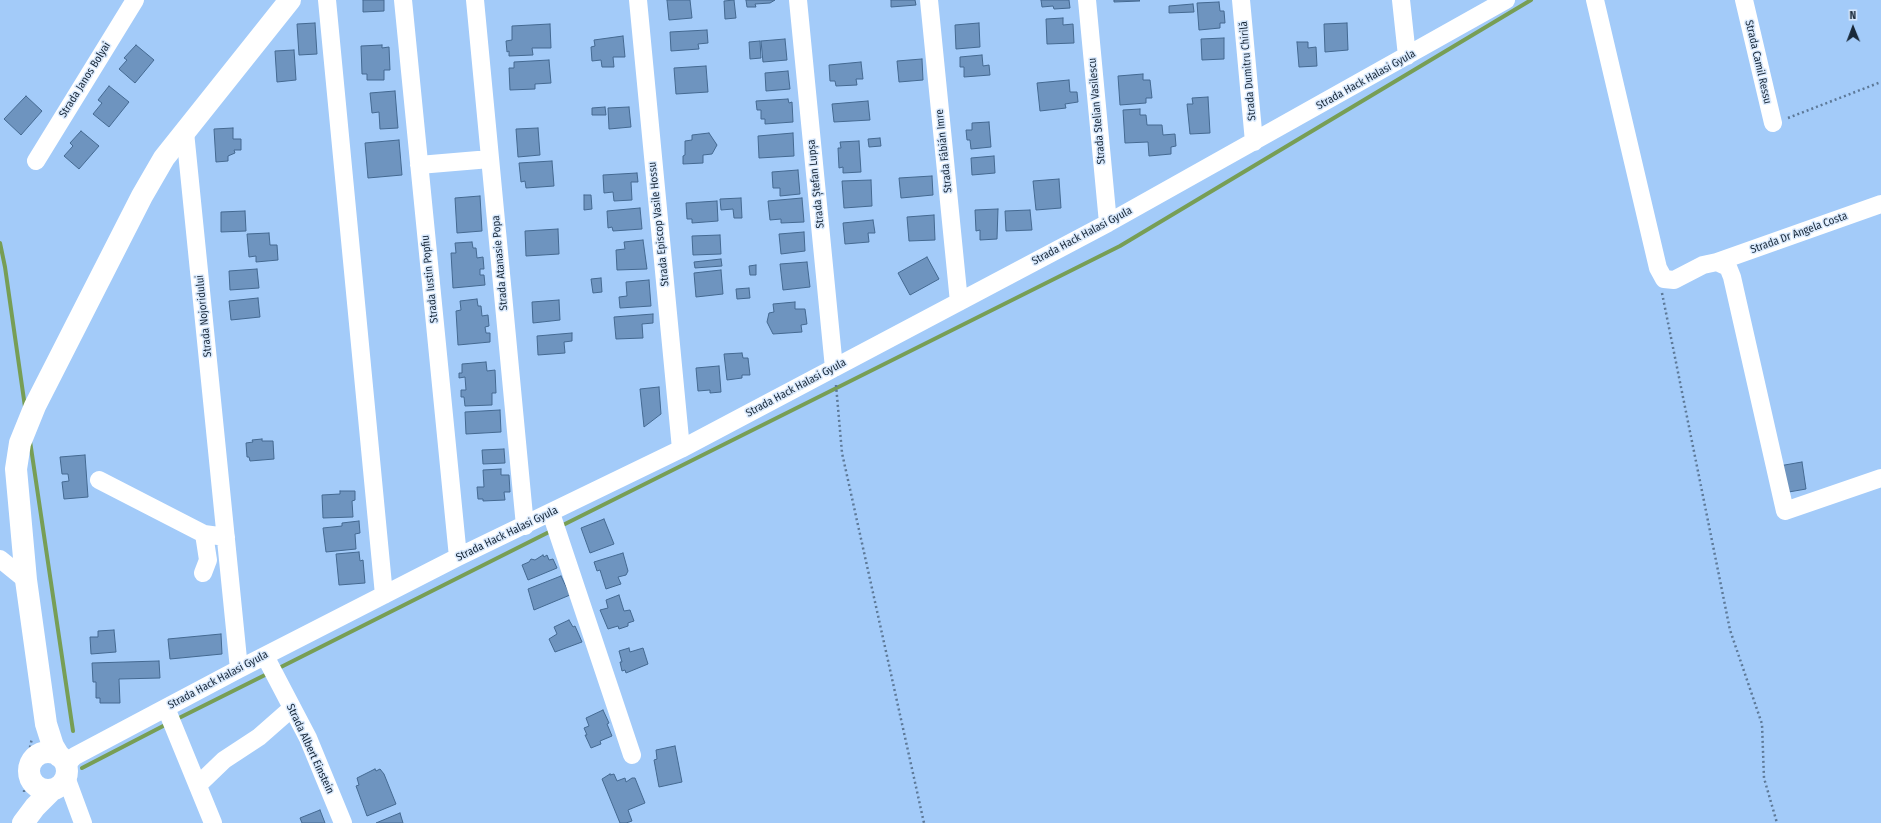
<!DOCTYPE html>
<meta charset="utf-8">
<style>
body{margin:0}
#map{position:relative;width:1881px;height:823px;overflow:hidden;background:#a3cbf9;font-family:"Fira Sans Condensed",sans-serif}
canvas{display:block}
.north{position:absolute;left:1833px;top:8px;width:40px;height:40px;-webkit-text-stroke:3px #daeafd;paint-order:stroke;rotate:359deg;font-size:11px;font-weight:700;line-height:16px;text-align:center;color:#182839}
.north::after{content:'';display:block;margin:auto;width:14px;height:18px;background:#182839;clip-path:polygon(50% 0,100% 100%,50% 72%,0 100%)}
</style>
<div id="map">
<canvas width="1881" height="823"></canvas>
<div class="north">N</div>
</div>
<script>
const ctx = document.querySelector('canvas').getContext('2d');
ctx.lineJoin = 'round';
const poly = rows => new Path2D(rows.map(r => 'M' + r).join(''));
function stroke(path, color, width, dash) { ctx.strokeStyle = color; ctx.lineWidth = width; ctx.lineCap = dash ? 'butt' : 'round'; ctx.setLineDash(dash || []); ctx.stroke(path); }
function paint(path, color) { ctx.fillStyle = color; ctx.fill(path, 'evenodd'); }
function label(font, color, halo, rows, align = 'center') {
  ctx.font = font + ' "Fira Sans Condensed",sans-serif'; ctx.lineWidth = 3; ctx.setLineDash([]); ctx.textBaseline = 'middle'; ctx.strokeStyle = halo; ctx.fillStyle = color; for (const [text, x, y, turn = 0] of rows) {
    ctx.save(); ctx.translate(x, y); ctx.rotate((+turn || 0) * Math.PI / 180); ctx.textAlign = isNaN(turn) ? turn : align; if (halo) ctx.strokeText(text, 0, 0); ctx.fillText(text, 0, 0); ctx.restore();
  }
}
const stream = poly([
 [0,243,5,267,25,407],
 [30,441,73,731],
 [561,526,1120,246,1531,0],
 [277,669,553,530],
 [175,720,269,673],
 [82,768,167,724]
]);
const building = poly([
 [363,0,384,0,384,11,363,12,363,0],
 [667,0,690,0,692,18,669,20,667,0],
 [734,0,736,18,725,19,724,1,734,0],
 [746,0,775,0,770,3,755,4,756,7,747,7,746,0],
 [891,0,915,0,916,5,891,7,891,0],
 [1041,0,1069,0,1070,8,1054,9,1053,6,1042,7,1041,0],
 [1114,0,1139,0,1140,1,1114,2,1114,0],
 [1219,2,1220,11,1224,11,1225,23,1220,23,1220,28,1199,30,1197,3,1219,2],
 [1193,4,1194,12,1169,13,1169,6,1193,4],
 [1063,18,1063,25,1073,24,1074,43,1047,44,1046,19,1063,18],
 [315,23,317,54,299,55,297,24,315,23],
 [979,23,980,47,956,49,955,25,979,23],
 [1347,23,1348,50,1325,52,1324,24,1347,23],
 [550,24,551,48,532,48,533,55,509,56,509,51,507,52,506,41,512,40,512,26,550,24],
 [707,30,708,43,698,44,699,49,671,51,670,32,707,30],
 [623,36,625,57,613,57,614,67,602,67,601,60,592,61,591,47,595,46,594,40,623,36],
 [1224,38,1224,59,1202,60,1201,39,1224,38],
 [785,39,787,60,763,62,761,41,785,39],
 [760,41,761,58,750,59,749,42,760,41],
 [1297,42,1308,42,1308,48,1316,47,1317,66,1299,67,1297,42],
 [136,45,154,60,135,83,119,69,127,60,124,58,136,45],
 [382,45,382,48,389,47,390,70,384,70,384,80,367,80,367,74,362,74,361,46,382,45],
 [294,50,296,80,277,82,275,51,294,50],
 [982,55,983,66,989,65,990,75,964,77,964,67,960,67,960,57,982,55],
 [922,59,923,80,899,82,897,61,922,59],
 [549,60,551,83,535,84,535,89,510,90,509,68,514,68,514,62,549,60],
 [861,62,863,79,856,79,857,85,836,86,835,81,830,81,829,65,861,62],
 [706,66,708,92,676,94,674,68,706,66],
 [788,71,790,89,766,91,765,73,788,71],
 [1143,74,1143,80,1150,80,1152,98,1146,98,1146,103,1120,105,1118,76,1143,74],
 [1069,80,1070,92,1077,92,1078,102,1065,104,1066,108,1040,111,1037,83,1069,80],
 [109,86,129,102,109,127,93,114,102,103,98,100,109,86],
 [395,91,398,128,380,129,379,112,372,113,370,93,395,91],
 [26,96,42,111,21,135,4,119,26,96],
 [1208,97,1210,133,1190,134,1187,104,1193,104,1192,98,1208,97],
 [788,99,789,103,792,102,793,122,765,124,765,119,761,119,761,110,757,110,756,101,788,99],
 [868,101,870,120,834,122,832,104,868,101],
 [605,107,606,115,592,115,592,108,605,107],
 [629,107,631,127,609,129,608,108,629,107],
 [1140,109,1140,115,1146,115,1147,125,1162,125,1163,135,1175,134,1176,146,1171,147,1171,154,1149,156,1148,142,1125,143,1123,110,1140,109],
 [989,122,991,147,971,149,970,140,967,140,966,130,972,130,972,123,989,122],
 [233,128,233,139,241,139,241,150,234,150,235,153,228,156,228,161,216,162,214,129,233,128],
 [538,128,540,155,518,157,516,129,538,128],
 [81,131,99,146,79,169,64,156,73,146,70,143,81,131],
 [709,133,717,145,712,154,703,155,703,163,683,164,683,156,685,155,685,141,692,140,692,135,709,133],
 [793,133,794,156,759,158,758,136,793,133],
 [880,138,881,146,869,147,868,139,880,138],
 [399,140,402,175,368,178,365,143,399,140],
 [859,141,861,172,843,173,843,167,839,168,838,148,841,148,840,142,859,141],
 [994,156,995,173,972,175,971,158,994,156],
 [552,161,554,186,526,188,525,181,521,182,519,163,552,161],
 [798,170,800,194,780,196,780,188,773,188,772,172,798,170],
 [637,173,638,182,631,182,632,200,614,201,613,192,604,193,603,175,637,173],
 [932,176,933,195,901,198,899,178,932,176],
 [1059,179,1061,208,1036,210,1033,181,1059,179],
 [871,180,872,206,844,208,842,181,871,180],
 [584,195,591,195,592,209,584,210,584,195],
 [480,196,482,231,457,233,455,198,480,196],
 [741,198,742,218,734,218,733,209,721,210,720,199,741,198],
 [802,198,804,222,781,223,781,219,770,220,768,201,802,198],
 [717,201,718,221,692,223,692,219,687,219,686,203,717,201],
 [640,208,642,229,613,231,612,227,608,228,607,211,640,208],
 [998,209,997,239,980,240,980,230,976,231,975,210,998,209],
 [1030,210,1032,230,1006,231,1005,211,1030,210],
 [245,211,246,231,221,232,221,212,245,211],
 [934,215,935,240,909,241,907,217,934,215],
 [873,220,875,233,868,233,869,242,845,244,843,223,873,220],
 [558,229,559,254,526,256,525,231,558,229],
 [804,232,805,251,781,254,779,234,804,232],
 [269,233,270,245,277,245,278,260,256,262,256,256,249,257,247,234,269,233],
 [720,235,721,254,693,255,692,236,720,235],
 [643,240,647,269,617,270,616,250,625,249,624,242,643,240],
 [472,242,473,248,476,248,477,258,483,257,484,269,480,269,480,275,484,275,485,285,453,288,451,253,456,253,455,243,472,242],
 [927,257,939,279,910,295,898,273,927,257],
 [721,259,722,266,695,268,694,262,721,259],
 [807,262,810,287,783,290,780,264,807,262],
 [756,265,756,275,750,275,749,266,756,265],
 [257,269,259,288,230,290,229,271,257,269],
 [721,270,723,294,696,297,694,273,721,270],
 [601,278,602,292,593,293,591,279,601,278],
 [649,280,651,306,620,308,619,297,627,296,626,282,649,280],
 [749,288,750,298,737,299,736,289,749,288],
 [258,298,260,317,231,320,229,301,258,298],
 [477,299,478,306,481,306,482,316,488,315,489,326,485,327,486,333,490,333,490,342,458,345,456,311,461,310,460,301,477,299],
 [559,300,560,320,533,323,532,302,559,300],
 [795,302,795,309,805,309,807,324,801,325,802,332,773,334,767,322,769,313,774,312,773,304,795,302],
 [653,314,653,323,642,324,643,338,616,339,614,317,653,314],
 [572,333,572,341,564,342,565,353,538,355,537,336,572,333],
 [742,353,743,358,748,358,750,375,742,375,742,378,727,380,724,354,742,353],
 [486,362,487,371,495,370,496,393,492,393,492,405,465,406,464,397,461,397,461,390,466,390,465,377,459,378,459,373,462,373,462,364,486,362],
 [719,366,721,392,710,393,710,390,698,391,696,368,719,366],
 [659,387,661,414,644,427,640,389,659,387],
 [500,410,501,432,466,434,465,412,500,410],
 [262,439,262,441,273,441,274,459,250,461,249,457,247,457,246,443,253,442,252,440,262,439],
 [504,449,505,463,483,464,482,450,504,449],
 [85,455,88,497,64,499,62,482,69,481,68,474,62,474,60,457,85,455],
 [1802,462,1806,489,1783,493,1779,466,1802,462],
 [501,469,501,475,509,475,510,492,504,492,505,500,483,501,483,499,478,499,477,487,484,487,483,470,501,469],
 [340,491,355,491,355,500,352,501,353,517,323,518,322,495,340,494,340,491],
 [604,519,614,544,590,553,581,528,604,519],
 [359,521,360,533,355,534,356,549,326,552,323,528,342,526,342,523,359,521],
 [359,552,360,561,363,560,365,583,339,585,336,554,359,552],
 [623,553,628,571,626,575,618,577,621,584,606,589,600,570,597,571,594,562,623,553],
 [543,555,544,557,547,555,549,560,553,559,557,568,528,580,522,565,529,562,531,559,535,560,543,555],
 [561,576,570,595,534,610,528,589,561,576],
 [619,595,624,611,630,610,634,621,628,623,628,626,619,629,618,626,608,629,600,610,608,608,606,600,619,595],
 [569,620,573,627,575,626,582,642,555,652,549,639,557,634,554,627,569,620],
 [114,630,116,652,91,654,90,637,98,637,98,631,114,630],
 [221,634,222,654,170,659,168,639,221,634],
 [629,648,630,652,643,648,648,664,626,673,625,670,622,671,620,662,622,662,619,651,629,648],
 [159,661,160,678,119,679,120,703,100,703,100,698,96,698,96,682,93,682,92,663,159,661],
 [603,710,609,723,607,724,612,736,600,741,601,744,591,748,585,735,587,735,584,728,589,726,586,718,603,710],
 [675,746,682,782,659,787,654,760,657,759,656,750,675,746],
 [375,769,376,771,380,769,384,774,396,804,367,816,356,786,359,785,357,778,375,769],
 [610,774,610,775,614,774,617,781,625,778,626,782,632,778,635,778,645,803,628,810,632,821,626,823,620,823,602,779,610,774],
 [320,810,325,823,302,823,300,818,320,810],
 [400,813,403,823,376,823,400,813]
]);
const path = poly([
 [1788,118,1881,82],
 [1662,293,1730,630,1762,724,1764,778,1777,823],
 [836,385,842,453,924,823],
 [24,792,27,761,32,738]
]);
const minor = poly([
 [327,0,384,595],
 [403,0,458,557],
 [475,0,525,526],
 [638,0,681,449],
 [798,0,834,368],
 [929,0,959,302],
 [1087,0,1108,223],
 [1241,0,1254,142],
 [1401,0,1407,56],
 [1595,0,1658,268,1664,279,1674,280,1703,265,1717,262,1728,267,1732,277,1785,511,1881,478],
 [1744,0,1773,123],
 [185,132,239,669],
 [36,161,135,0],
 [419,165,490,159],
 [1717,262,1881,204],
 [99,480,204,534,226,537],
 [551,513,632,755],
 [0,559,26,580],
 [203,573,208,560,204,534],
 [265,656,308,738,343,823],
 [166,708,213,823],
 [66,765,75,756,239,669,458,557,681,449,1108,223,1506,0],
 [66,777,83,823],
 [198,785,224,760,259,737,292,708]
]);
const major = poly([
 '29 771a19 19 0 1 1 38 0a19 19 0 1 1-38 0Z',
 [59,756,53,746,46,724,26,580,16,469,20,443,35,406,142,196,164,158,290,0],
 [23,823,35,807,52,790]
]);
const streetNames = [
 ["Strada Camil Ressu",1758,62,77],
 ["Strada Dumitru Chirilă",1248,71,-95],
 ["Strada Janos Bolyai",85,80,-58],
 ["Strada Hack Halasi Gyula",1366,80,-29],
 ["Strada Stelian Vasilescu",1097,111,-95],
 ["Strada Fábián Imre",944,151,-96],
 ["Strada Ștefan Lupșa",816,184,-96],
 ["Strada Episcop Vasile Hossu",659,224,-96],
 ["Strada Dr Angela Costa",1799,233,-20],
 ["Strada Hack Halasi Gyula",1082,236,-28],
 ["Strada Atanasie Popa",500,263,-95],
 ["Strada Iustin Popfiu",430,279,-96],
 ["Strada Nojoridului",204,316,-96],
 ["Strada Hack Halasi Gyula",796,388,-28],
 ["Strada Hack Halasi Gyula",507,534,-26],
 ["Strada Hack Halasi Gyula",218,680,-28],
 ["Strada Albert Einstein",310,749,65]
];
stroke(stream, '#779e55', 4);
paint(building, '#6e94bf');
stroke(building, '#446991', 1);
stroke(path, '#5d7998', 2.5, [2, 3]);
stroke(minor, '#fff', 18);
stroke(major, '#fff', 22);
label('11px', '#182839', '#daeafd', streetNames);
</script>
